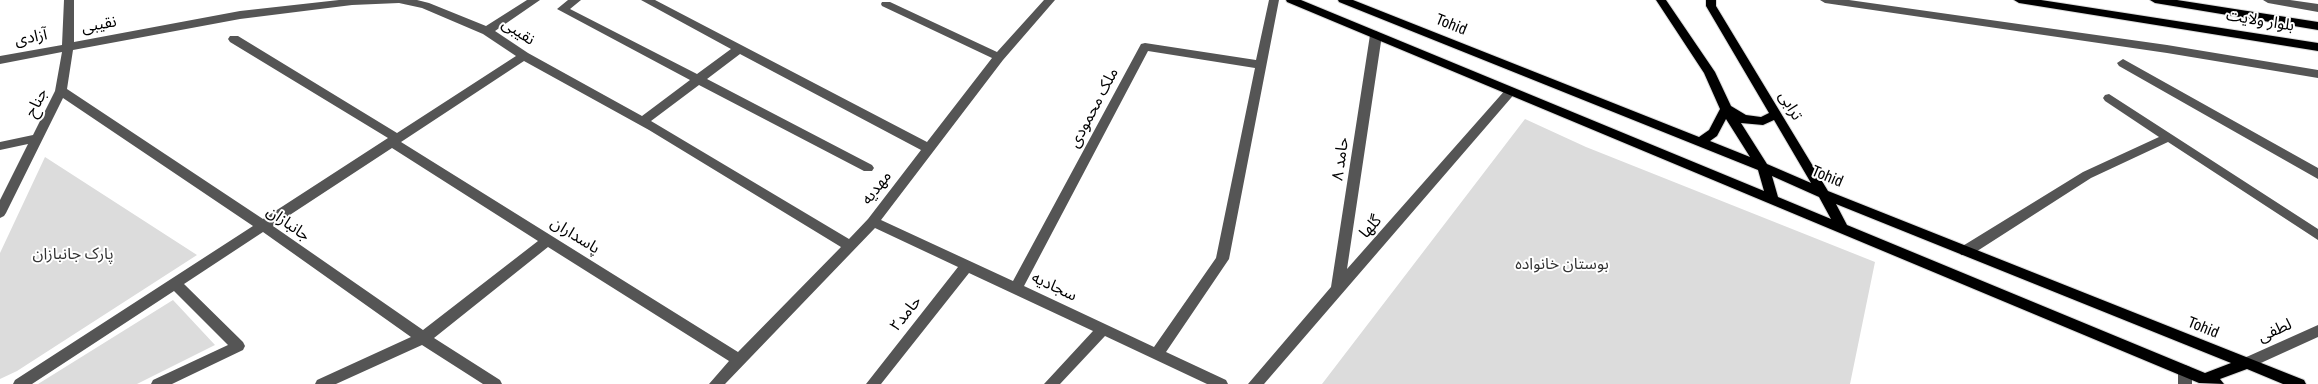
<!DOCTYPE html>
<meta charset="utf-8">
<style>
body{margin:0}
canvas{display:block;background:#fff}
</style>
<canvas width="2318" height="384"></canvas>
<script>
const ctx = document.querySelector('canvas').getContext('2d');
ctx.lineJoin = 'round';
function paint(path, color) { ctx.fillStyle = color; ctx.fill(path, 'evenodd'); }
const poly = rows => new Path2D(rows.map(r => 'M' + r).join(''));
function stroke(path, color, width, dash) { ctx.strokeStyle = color; ctx.lineWidth = width; ctx.lineCap = dash ? 'butt' : 'round'; ctx.setLineDash(dash || []); ctx.stroke(path); }
function label(font, color, halo, rows, align = 'center') {
  ctx.font = font + ' "Archivo Narrow","Noto Sans Arabic",sans-serif'; ctx.lineWidth = 4; ctx.setLineDash([]); ctx.textBaseline = 'middle'; ctx.strokeStyle = halo; ctx.fillStyle = color; for (const [text, x, y, turn = 0] of rows) {
    ctx.save(); ctx.translate(x, y); ctx.rotate((+turn || 0) * Math.PI / 180); ctx.textAlign = isNaN(turn) ? turn : align; if (halo) ctx.strokeText(text, 0, 0); ctx.fillText(text, 0, 0); ctx.restore();
  }
}
const green = poly([
 [1525,119,1586,147,1875,262,1850,384,1322,384],
 [45,157,197,255,17,371,0,379,0,253],
 [173,300,215,345,137,384,38,384]
]);
const minor = poly([
 [64,0,74,0,74,42,240,11,339,0,417,0,429,3,486,26,527,0,540,0,495,31,528,53,642,116,690,80,557,9,568,0,581,0,570,9,697,74,731,49,641,0,655,0,927,142,992,58,882,6,881,4,882,2,890,2,997,52,1044,0,1055,0,1003,60,881,220,1013,281,1141,44,1145,43,1256,60,1269,0,1279,0,1229,259,1166,352,1226,380,1228,384,1207,384,1105,336,1060,384,1044,384,1093,331,969,273,881,384,866,384,958,267,875,228,725,384,709,384,729,361,548,247,434,338,500,380,502,384,483,384,422,345,336,384,315,384,317,380,411,337,263,232,184,284,243,342,245,346,243,350,172,384,151,384,153,380,228,345,174,291,32,384,13,384,15,380,253,226,63,98,6,213,4,216,0,218,0,200,28,144,0,150,0,142,33,135,55,91,62,52,0,64,0,56,62,45,64,0],
 [399,3,422,8,483,34,516,56,397,133,238,36,230,36,228,39,230,42,388,138,263,219,67,89,73,50,240,19,352,5,399,3],
 [1148,51,1255,68,1216,258,1154,347,1024,286,1148,51],
 [740,54,921,150,868,219,849,239,651,121,699,85,864,171,872,171,874,168,872,165,707,79,740,54],
 [524,61,649,130,841,247,738,352,401,142,524,61],
 [392,148,538,241,423,330,273,226,392,148],
 [1820,0,1849,0,2167,45,2318,70,2318,78,2167,53,1825,3,1820,0],
 [2263,0,2290,0,2318,4,2318,12,2268,3,2263,0],
 [1376,31,1382,35,1347,269,1507,88,1511,87,1517,91,1264,384,1248,384,1331,287,1370,35,1376,31],
 [2123,59,2318,168,2318,179,2119,66,2117,63,2123,59],
 [2109,94,2318,229,2318,240,2168,142,2091,178,1971,255,1961,255,1959,251,1961,247,2083,172,2159,137,2105,101,2103,98,2105,95,2109,94],
 [2318,325,2318,337,2252,367,2247,369,2242,367,2240,363,2242,359,2318,325],
 [2185,365,2190,367,2192,371,2192,384,2178,384,2178,371,2180,367,2185,365]
]);
const major = poly([
 [1286,0,1301,0,1764,191,1758,170,1339,2,1338,0,1353,0,1699,137,1709,130,1720,109,1704,73,1656,0,1666,0,1715,72,1731,106,1746,115,1761,117,1769,113,1706,6,1706,0,1716,0,1716,6,1828,191,2304,380,2306,384,2283,384,2247,369,2220,379,2224,384,2199,383,1287,2,1286,0],
 [1726,119,1750,157,1710,141,1717,136,1726,119],
 [1774,120,1811,183,1767,164,1741,123,1763,125,1774,120],
 [1772,176,1819,197,1831,219,1778,197,1772,176],
 [1836,204,2231,363,2205,373,1847,225,1836,204],
 [2014,0,2041,0,2318,43,2318,51,2019,3,2014,0],
 [2150,0,2177,0,2318,22,2318,30,2155,3,2150,0]
]);
const streetNames = [
 ["بلوار ولایت",2260,21,9],
 ["نقیبی",99,25,-11],
 ["Tohid",1451,25,22],
 ["نقیبی",518,32,33],
 ["آزادی",31,38,-11],
 ["جناح",37,103,-63],
 ["ترابی",1790,106,59],
 ["ملک محمودی",1094,108,-62],
 ["حامد ۸",1341,159,-82],
 ["Tohid",1827,177,23],
 ["مهدیه",877,188,-52],
 ["جانبازان",288,224,35],
 ["گلها",1371,227,-49],
 ["پاسداران",575,236,32],
 ["سجادیه",1054,287,25],
 ["حامد۲",906,314,-51],
 ["Tohid",2203,328,22],
 ["لطفی",2275,331,-24]
];
const parkNames = [
 ["پارک جانبازان",73,255],
 ["بوستان خانواده",1562,265]
];
paint(green, '#dcdcdc');
stroke(major, '#dbdbdb', 2);
paint(minor, '#555');
paint(major, '#000');
label('16px', '#000', '#fff', streetNames);
label('16px', '#333', '#fff', parkNames);
</script>
